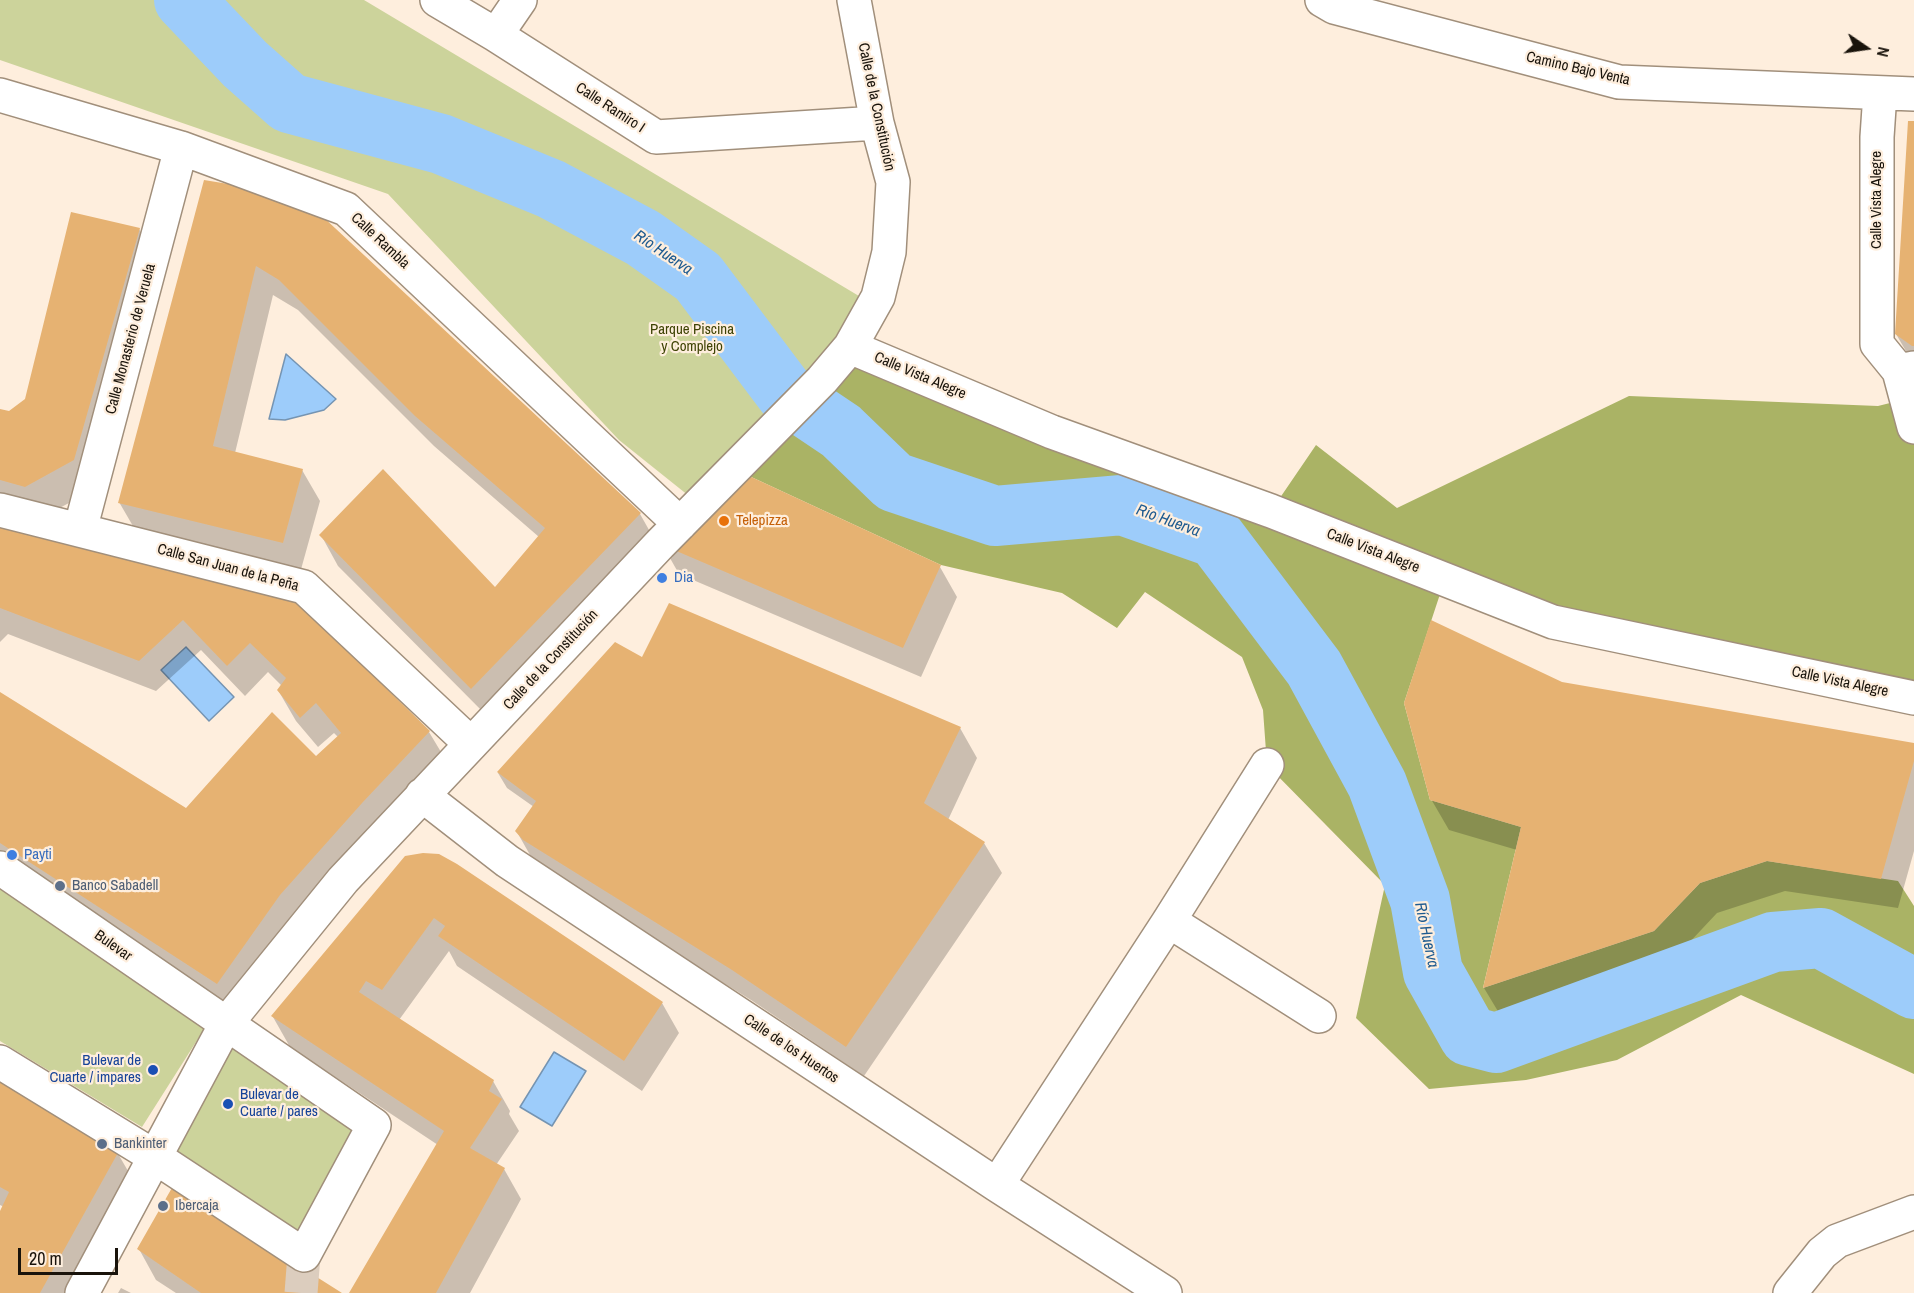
<!DOCTYPE html>
<meta charset="utf-8">
<style>
body{margin:0}
#map{position:relative;width:1914px;height:1293px;overflow:hidden;background:#feeedd;font-family:"Archivo Narrow",sans-serif}
canvas{display:block}
.north{position:absolute;left:1836px;top:18px;width:60px;height:60px;-webkit-text-stroke:4px #feeedd;paint-order:stroke;rotate:103deg;font-size:16px;font-weight:700;line-height:24px;text-align:center;color:#19130b}
.north::after{content:'';display:block;margin:auto;width:21px;height:27px;background:#19130b;clip-path:polygon(50% 0,100% 100%,50% 72%,0 100%)}
.scale{position:absolute;left:18px;top:1248px;width:100px;height:27px;box-sizing:border-box;border:3px solid #19130b;border-top:0;padding-left:8px;font-size:18px;line-height:21px;white-space:nowrap;color:#19130b;-webkit-text-stroke:4px #feeedd;paint-order:stroke}
</style>
<div id="map">
<canvas width="1914" height="1293"></canvas>
<div class="north">N</div>
<div class="scale">20 m</div>
</div>
<script>
const ctx = document.querySelector('canvas').getContext('2d');
ctx.lineJoin = 'round';
function paint(path, color) { ctx.fillStyle = color; ctx.fill(path, 'evenodd'); }
const poly = rows => new Path2D(rows.map(r => 'M' + r).join(''));
function stroke(path, color, width, dash) { ctx.strokeStyle = color; ctx.lineWidth = width; ctx.lineCap = dash ? 'butt' : 'round'; ctx.setLineDash(dash || []); ctx.stroke(path); }
function label(font, color, halo, rows, align = 'center') {
  ctx.font = font + ' "Archivo Narrow",sans-serif'; ctx.lineWidth = 4.5; ctx.setLineDash([]); ctx.textBaseline = 'middle'; ctx.strokeStyle = halo; ctx.fillStyle = color; for (const [text, x, y, turn = 0] of rows) {
    ctx.save(); ctx.translate(x, y); ctx.rotate((+turn || 0) * Math.PI / 180); ctx.textAlign = isNaN(turn) ? turn : align; if (halo) ctx.strokeText(text, 0, 0); ctx.fillText(text, 0, 0); ctx.restore();
  }
}
const green = poly([
 [0,0,364,0,874,305,699,504,619,440,388,194,0,60],
 [0,878,208,1023,142,1127,0,1041],
 [228,1038,362,1127,300,1244,168,1155]
]);
const forest = poly([
 [850,347,1271,511,1316,445,1397,508,1629,396,1878,406,1906,399,1914,427,1914,698,1445,579,1404,703,1430,800,1521,827,1483,988,1654,931,1700,883,1767,861,1898,881,1914,906,1914,1074,1741,995,1617,1060,1526,1080,1429,1089,1356,1018,1385,885,1267,765,1263,710,1242,657,1145,592,1117,628,1062,593,941,565,734,469]
]);
const water = poly([
 [286,354,336,399,324,410,285,420,269,419,286,354],
 [186,647,234,697,209,721,161,670,186,647],
 [554,1052,586,1071,552,1126,520,1107,554,1052]
]);
const shadow = poly([
 [1914,122,1914,360,1910,358,1896,334],
 [205,182,640,514,657,544,489,718,338,566,321,535,495,589,539,537,434,446,298,310,273,295,235,453,302,470,320,501,300,573,137,533,119,502],
 [139,229,157,260,91,491,43,517,0,505,0,410,9,413,26,400],
 [0,527,298,604,429,732,447,762,235,1014,0,861,0,694,186,810,315,758,338,737,334,733,318,747,296,721,278,690,282,686,268,672,245,696,201,650,156,691,8,634,0,642],
 [662,544,940,567,957,597,921,677,679,574],
 [643,659,960,728,977,758,948,820,984,843,1002,873,864,1076,751,1000,542,870,534,862,517,832,534,807,507,788,498,773],
 [1562,684,1914,745,1914,851,1898,908,1785,891,1717,913,1671,962,1502,1018,1484,988,1517,850,1449,830,1431,799],
 [406,858,662,1003,679,1033,642,1091,457,966,449,951,399,1020,493,1081,510,1111,509,1114,519,1131,496,1165,504,1169,521,1199,470,1293,351,1293,438,1145,290,1047,273,1017],
 [0,1079,117,1152,135,1183,74,1293,0,1293,0,1214,4,1207,0,1205],
 [139,1249,339,1293,176,1293,156,1280],
 [121,1288,131,1293,118,1293]
]);
const river = poly([
 [184,0,245,64,289,103,441,144,551,189,643,238,698,277,786,394,841,431,894,482,995,516,1122,505,1216,538,1314,668,1377,784,1420,900,1433,972,1469,1036,1496,1043,1773,942,1821,938,1914,989]
]);
const building = poly([
 [1908,121,1914,121,1914,346,1912,346,1895,334],
 [204,180,271,191,321,215,641,513,471,689,319,535,383,469,495,587,545,528,415,416,279,280,256,266,213,446,303,469,283,543,118,503],
 [71,212,140,228,74,460,25,487,0,480,0,409,9,411,25,399],
 [734,469,941,565,903,648,660,544],
 [0,525,299,603,430,731,363,802,280,895,217,984,0,843,0,692,186,808,272,712,316,756,341,733,316,703,300,718,277,690,286,678,250,643,227,666,183,620,139,661,0,608],
 [669,603,961,727,924,803,985,842,846,1047,732,970,523,840,515,831,536,801,497,772,615,642,642,657],
 [1431,620,1562,682,1914,743,1914,761,1881,879,1767,861,1700,883,1654,931,1483,988,1521,827,1430,800,1404,703],
 [423,853,439,854,457,864,663,1002,624,1061,438,936,445,926,434,918,382,990,366,981,359,992,494,1080,489,1091,502,1099,470,1148,505,1168,436,1293,349,1293,444,1131,271,1016,405,856],
 [0,1077,119,1151,40,1293,0,1293,0,1211,9,1192,0,1187],
 [173,1186,342,1293,201,1293,137,1249]
]);
const streetTunnel = poly([
 [301,1293,304,1255]
]);
const street = poly([
 [437,0,496,35,656,137,877,123],
 [1322,0,1334,7,1619,82,1914,94],
 [496,35,520,0],
 [1880,93,1877,137,1877,344,1899,371,1914,368],
 [0,95,181,148,346,209,680,524],
 [850,347,1052,432,1271,511,1553,622,1914,698],
 [1899,371,1914,427],
 [0,510,304,587,471,744],
 [80,530,181,148],
 [422,795,507,861,997,1185,1165,1293],
 [0,868,374,1125,304,1255,155,1157,0,1062],
 [1169,921,1319,1016],
 [997,1185,1169,921,1267,765],
 [82,1293,226,1024,343,880,660,544,822,380,850,347,878,297,889,252,893,182,877,123,854,0],
 [1790,1293,1822,1253,1837,1241,1914,1212]
]);
const markers = [
 [724,521,6,"#e8710a"],
 [662,578,6,"#3f7fe0"],
 [12,855,6,"#3f7fe0"],
 [60,886,6,"#5c6f8a"],
 [153,1070,6,"#1a4fb4"],
 [228,1104,6,"#1a4fb4"],
 [102,1144,6,"#5c6f8a"],
 [163,1206,6,"#5c6f8a"]
];
const streetNames = [
 ["Camino Bajo Venta",1578,69,13],
 ["Calle de la Constitución",876,107,78],
 ["Calle Ramiro I",610,108,33],
 ["Calle Vista Alegre",1877,200,-90],
 ["Calle Rambla",380,241,43],
 ["Calle Monasterio de Veruela",131,339,-75],
 ["Calle Vista Alegre",920,376,23],
 ["Calle Vista Alegre",1373,551,21],
 ["Calle San Juan de la Peña",228,568,15],
 ["Calle de la Constitución",551,660,-47],
 ["Calle Vista Alegre",1840,682,12],
 ["Bulevar",113,946,35],
 ["Calle de los Huertos",791,1049,34]
];
const parkNames = [
 ["Parque Piscina",692,330],
 ["y Complejo",692,347]
];
const foodNames = [
 ["Telepizza",736,521]
];
const shopNames = [
 ["Dia",674,578],
 ["Payti",24,855]
];
const serviceNames = [
 ["Banco Sabadell",72,886],
 ["Bankinter",114,1144],
 ["Ibercaja",175,1206]
];
const transitNames = [
 ["Bulevar de",141,1061],
 ["Cuarte / impares",141,1078],
 ["Bulevar de",240,1095,"left"],
 ["Cuarte / pares",240,1112,"left"]
];
const waterNames = [
 ["Río Huerva",663,253,34],
 ["Río Huerva",1168,521,20],
 ["Río Huerva",1426,935,78]
];
paint(green, '#ccd39b');
paint(forest, '#aab365');
paint(water, '#9dccfa');
stroke(water, '#7594b2', 1.5);
paint(shadow, '#0003');
stroke(river, '#9dccfa', 60);
paint(building, '#e6b272');
stroke(streetTunnel, '#dccdbe', 33, [33, 16]);
stroke(street, '#a18f7b', 36);
stroke(street, '#fff', 33);
for (const [x, y, r, color] of markers) { const dot = new Path2D(); dot.arc(x, y, r, 0, 2 * Math.PI); ctx.fillStyle = color; ctx.fill(dot); stroke(dot, '#feeedd', 2); }
label('15px', '#19130b', '#feeedd', streetNames);
label('15px', '#3e4304', '#feeedd', parkNames);
label('15px', '#c56008', '#feeedd', foodNames, 'left');
label('15px', '#366cbe', '#feeedd', shopNames, 'left');
label('15px', '#4e5e75', '#feeedd', serviceNames, 'left');
label('15px', '#164399', '#feeedd', transitNames, 'right');
label('italic 16px', '#1e5a8f', '#feeedd', waterNames);
</script>
